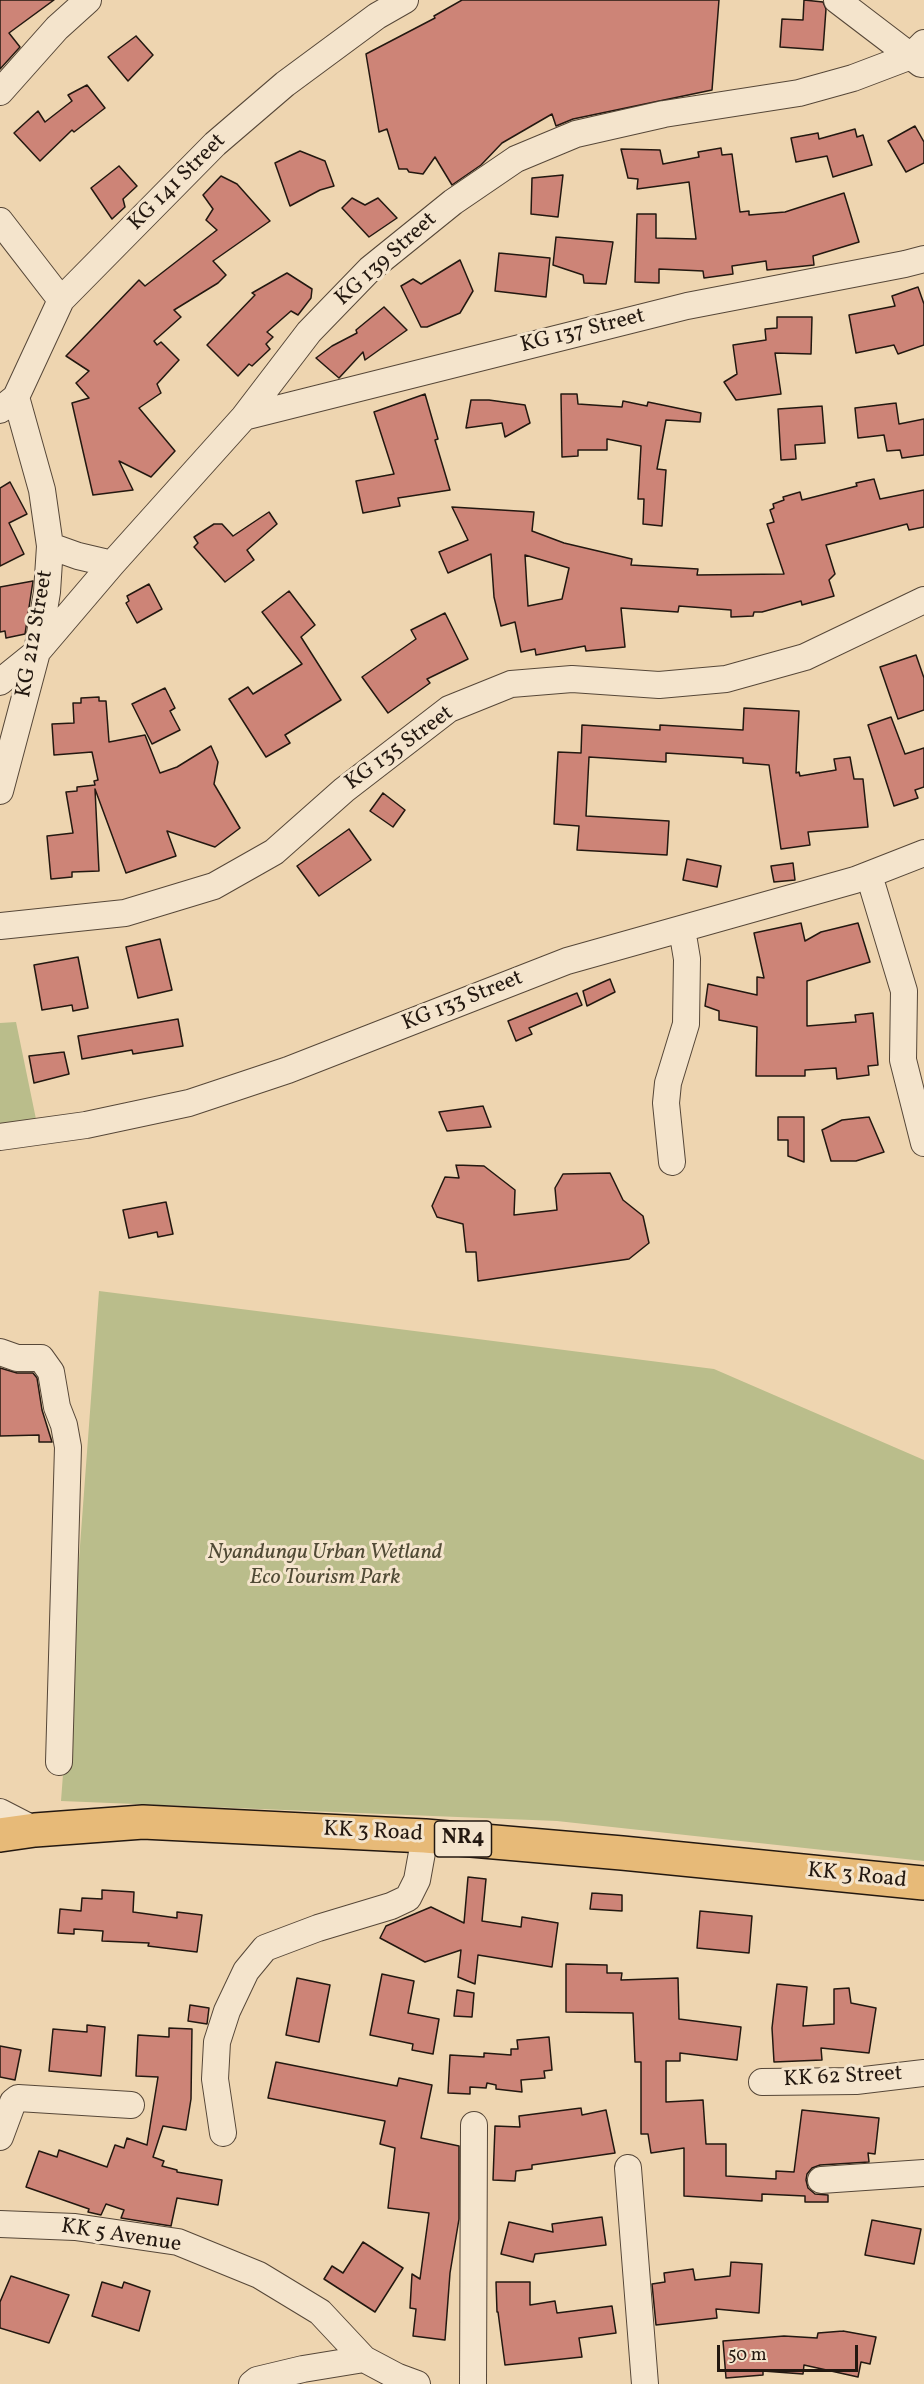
<!DOCTYPE html>
<style>
body{margin:0}
#map{position:relative;width:924px;height:2384px;overflow:hidden;background:#eed5b0;font-family:Vollkorn,serif}
canvas{display:block}
.scale{position:absolute;left:717px;top:2345px;width:141px;height:27px;box-sizing:border-box;border:3px solid #231810;border-top:0;padding-left:8px;font-size:18px;line-height:21px;white-space:nowrap;color:#231810;-webkit-text-stroke:4px #f4e4cc;paint-order:stroke}
</style>
<div id="map">
<canvas width="924" height="2384"></canvas>
<div class="scale">50 m</div>
</div>
<script>
const ctx = document.querySelector('canvas').getContext('2d');
ctx.lineJoin = 'round';
function paint(path, color) { ctx.fillStyle = color; ctx.fill(path, 'evenodd'); }
const poly = rows => new Path2D(rows.map(r => 'M' + r).join(''));
function stroke(path, color, width, dash) { ctx.strokeStyle = color; ctx.lineWidth = width; ctx.lineCap = dash ? 'butt' : 'round'; ctx.setLineDash(dash || []); ctx.stroke(path); }
function label(font, color, halo, rows, align = 'center') {
  ctx.font = font + ' Vollkorn,serif'; ctx.lineWidth = 6; ctx.setLineDash([]); ctx.textBaseline = 'middle'; ctx.strokeStyle = halo; ctx.fillStyle = color; for (const [text, x, y, turn = 0] of rows) {
    ctx.save(); ctx.translate(x, y); ctx.rotate((+turn || 0) * Math.PI / 180); ctx.textAlign = isNaN(turn) ? turn : align; if (halo) ctx.strokeText(text, 0, 0); ctx.fillText(text, 0, 0); ctx.restore();
  }
}
const green = poly([
 [16,1022,37,1124,0,1128,0,1023],
 [99,1291,714,1369,924,1460,924,1861,557,1821,61,1801]
]);
const building = poly([
 [0,0,54,0,9,33,20,47,0,69,0,0],
 [462,0,719,0,712,90,573,119,556,126,552,114,502,143,481,165,452,185,435,157,423,174,409,172,407,169,399,169,387,129,379,132,366,54,435,18,434,16,462,0],
 [804,0,823,2,826,9,823,50,780,47,782,19,803,20,804,0],
 [136,36,153,55,128,81,108,57,136,36],
 [87,85,105,108,74,132,72,130,40,161,14,133,38,111,45,122,72,101,68,95,87,85],
 [915,126,924,142,924,163,906,172,888,141,915,126],
 [855,129,857,137,863,135,872,165,833,177,827,156,796,162,791,138,818,133,819,139,855,129],
 [721,148,722,155,732,154,740,212,749,211,749,215,785,212,844,193,859,242,813,256,814,265,767,270,766,261,732,266,733,274,704,278,703,271,659,269,659,283,635,282,637,214,656,214,656,238,696,239,689,182,637,189,638,179,628,178,621,149,660,150,663,164,699,157,698,152,721,148],
 [300,151,325,161,334,186,320,190,290,206,275,163,300,151],
 [119,166,137,186,123,199,125,207,112,219,91,188,119,166],
 [563,175,558,217,531,214,532,178,563,175],
 [221,176,237,184,270,221,213,261,226,275,218,283,174,310,181,317,154,341,157,345,161,342,179,360,157,384,161,393,139,408,175,451,151,477,119,461,133,490,93,495,72,403,89,398,76,383,89,371,66,356,139,280,145,286,217,230,206,220,213,209,203,195,221,176],
 [352,198,365,205,378,198,397,218,369,237,342,208,352,198],
 [556,237,613,242,606,284,584,283,583,275,553,265,556,237],
 [499,253,550,258,546,297,495,291,499,253],
 [460,260,473,291,460,313,427,327,421,327,401,286,413,279,421,284,460,260],
 [287,273,312,289,311,298,298,315,291,311,267,332,273,337,266,344,270,349,252,366,249,364,238,376,207,345,255,295,252,293,287,273],
 [918,287,924,304,924,345,898,354,894,345,856,353,849,315,895,306,892,296,918,287],
 [384,307,407,330,365,360,363,352,339,378,316,358,332,346,357,333,356,330,384,307],
 [777,317,812,317,811,354,775,353,781,394,736,400,724,382,737,374,733,345,766,340,765,329,777,328,777,317],
 [425,394,438,439,435,440,450,490,398,498,400,506,363,513,356,481,394,474,374,412,425,394],
 [561,394,577,394,578,404,622,407,623,401,647,406,648,402,701,413,700,422,666,420,657,469,666,470,662,526,643,524,644,499,638,499,641,446,607,439,607,450,578,450,578,456,562,457,561,394],
 [471,400,489,400,525,405,530,423,505,437,502,423,466,428,471,400],
 [896,403,899,424,924,419,924,455,902,458,900,450,887,451,884,435,858,438,855,408,896,403],
 [822,406,825,443,795,445,796,459,781,460,778,409,822,406],
 [874,479,880,499,924,490,924,527,909,530,907,524,826,545,835,574,829,580,834,596,802,605,801,601,762,612,754,612,753,616,731,617,731,610,679,606,678,612,621,608,625,647,586,651,585,646,536,655,535,649,521,652,515,622,501,626,494,597,491,554,448,573,439,552,468,540,452,507,534,512,532,531,564,543,632,559,631,565,698,569,697,575,784,574,767,524,774,522,770,510,774,508,773,504,784,500,783,497,800,492,802,500,857,486,856,483,874,479],
 [525,555,569,568,562,599,528,606,525,555],
 [10,482,27,514,9,523,24,554,0,566,0,488,10,482],
 [269,512,277,524,247,550,254,560,225,582,194,547,198,543,194,537,214,524,222,524,233,536,269,512],
 [33,581,25,634,6,638,5,631,0,632,0,587,33,581],
 [149,584,162,609,137,623,126,603,129,601,127,596,149,584],
 [289,591,315,625,301,637,341,700,285,735,290,743,266,757,229,699,248,687,253,694,302,664,262,612,289,591],
 [445,613,468,659,427,679,430,683,388,713,362,677,416,639,411,630,445,613],
 [916,655,924,678,924,710,898,719,880,667,916,655],
 [165,688,175,708,170,711,180,730,152,744,132,704,165,688],
 [99,697,99,701,106,701,109,742,145,735,160,773,177,767,211,746,218,762,214,784,240,828,215,847,167,831,176,856,126,873,95,789,99,871,72,872,72,877,51,879,47,836,73,833,66,792,77,791,77,787,95,785,94,781,98,780,92,752,54,755,52,724,74,723,73,703,81,703,81,698,99,697],
 [744,708,799,711,796,773,799,772,800,776,836,770,834,759,850,757,854,779,863,779,868,827,808,832,810,845,781,849,769,765,743,763,743,758,666,753,666,762,589,757,586,816,669,821,667,855,577,850,579,826,554,824,558,752,581,753,582,725,660,730,660,725,743,730,744,708],
 [891,717,905,754,924,748,924,787,915,790,918,798,894,806,868,725,891,717],
 [383,793,405,810,393,827,370,811,383,793],
 [349,829,371,860,319,896,297,866,349,829],
 [687,859,721,866,717,887,683,880,687,859],
 [793,863,795,880,774,882,771,866,793,863],
 [801,923,805,941,821,932,858,923,870,962,807,981,807,1026,856,1022,855,1015,873,1013,878,1065,868,1066,869,1075,837,1079,836,1068,805,1070,805,1076,756,1076,757,1027,719,1020,719,1011,705,1006,708,984,757,995,757,977,764,978,754,933,801,923],
 [160,939,172,990,138,998,126,947,160,939],
 [78,957,88,1008,73,1011,72,1005,42,1010,34,965,78,957],
 [610,979,615,992,587,1006,583,991,610,979],
 [577,993,582,1005,529,1028,532,1034,516,1041,508,1021,577,993],
 [178,1019,183,1046,133,1054,132,1050,82,1059,78,1036,178,1019],
 [64,1052,69,1074,34,1083,29,1056,64,1052],
 [483,1106,491,1127,447,1131,439,1112,483,1106],
 [778,1117,804,1117,804,1162,788,1156,788,1140,778,1140,778,1117],
 [869,1117,884,1152,856,1161,831,1161,822,1130,842,1120,869,1117],
 [456,1165,484,1166,515,1190,514,1215,557,1210,555,1188,563,1174,610,1173,623,1200,643,1216,649,1243,629,1259,478,1281,476,1252,466,1252,463,1224,437,1217,432,1206,445,1177,459,1178,456,1165],
 [166,1202,173,1234,158,1237,157,1232,129,1238,123,1210,166,1202],
 [0,1368,17,1373,33,1373,37,1378,42,1410,52,1442,39,1442,39,1435,0,1436,0,1368],
 [468,1877,486,1879,482,1921,521,1927,522,1917,558,1923,552,1967,478,1955,475,1984,458,1977,461,1950,425,1962,380,1938,386,1926,431,1907,464,1923,468,1877],
 [102,1890,134,1892,133,1912,177,1918,177,1912,202,1915,197,1952,148,1946,149,1943,102,1941,103,1931,74,1929,74,1934,58,1933,60,1909,81,1911,82,1898,102,1899,102,1890],
 [592,1893,622,1895,622,1911,590,1909,592,1893],
 [700,1911,752,1916,749,1953,697,1948,700,1911],
 [566,1964,607,1965,607,1973,622,1973,621,1980,678,1978,679,2019,741,2027,737,2060,680,2053,680,2061,666,2061,666,2102,703,2100,706,2144,726,2144,726,2176,776,2179,776,2171,794,2172,802,2110,879,2118,875,2154,868,2153,869,2162,820,2165,812,2168,807,2174,806,2180,808,2188,815,2194,828,2195,828,2202,805,2202,805,2196,762,2194,762,2201,684,2196,684,2148,651,2153,648,2134,641,2134,641,2062,635,2062,633,2013,566,2012,566,1964],
 [382,1974,414,1981,408,2013,439,2019,433,2054,412,2050,413,2044,370,2035,382,1974],
 [297,1978,330,1985,319,2042,286,2035,297,1978],
 [777,1984,807,1987,803,2026,834,2024,834,1989,849,1988,851,2003,876,2008,869,2053,821,2048,822,2060,774,2062,772,2028,777,1984],
 [457,1990,474,1993,472,2017,454,2016,457,1990],
 [190,2005,209,2008,207,2024,188,2021,190,2005],
 [87,2025,105,2027,101,2076,49,2071,53,2029,87,2032,87,2025],
 [169,2028,192,2029,191,2099,186,2130,163,2126,153,2157,164,2161,162,2166,177,2170,177,2172,222,2180,218,2205,177,2198,171,2226,121,2218,124,2210,106,2204,101,2215,88,2212,89,2209,26,2187,39,2151,57,2157,59,2150,107,2167,115,2145,124,2148,127,2138,147,2145,158,2077,136,2076,138,2035,169,2037,169,2028],
 [549,2037,552,2070,544,2071,545,2078,521,2080,522,2092,496,2089,496,2085,487,2083,486,2088,470,2087,470,2094,448,2093,450,2055,484,2057,484,2053,511,2055,511,2049,518,2049,517,2040,549,2037],
 [0,2046,21,2050,15,2080,0,2077,0,2046],
 [276,2062,397,2086,399,2078,432,2085,421,2138,459,2146,459,2219,450,2273,445,2340,413,2336,416,2309,410,2308,412,2274,420,2279,429,2213,388,2208,395,2148,380,2144,385,2121,268,2098,276,2062],
 [581,2108,582,2115,606,2110,615,2153,532,2165,532,2169,516,2171,515,2181,493,2180,495,2126,520,2127,519,2116,581,2108],
 [602,2217,606,2245,535,2254,533,2262,501,2254,509,2222,553,2232,552,2224,602,2217],
 [872,2220,921,2229,914,2264,865,2255,872,2220],
 [363,2242,403,2268,375,2312,324,2279,332,2266,343,2273,363,2242],
 [731,2262,762,2264,759,2313,716,2309,717,2318,656,2325,652,2284,665,2282,664,2273,693,2269,695,2280,730,2276,731,2262],
 [11,2276,69,2295,49,2343,0,2328,0,2302,11,2276],
 [102,2282,122,2288,124,2282,150,2291,139,2331,92,2316,102,2282],
 [496,2282,530,2282,530,2305,555,2301,557,2313,612,2306,616,2333,579,2338,582,2357,505,2365,498,2312,497,2312,496,2282],
 [843,2331,876,2337,870,2364,861,2362,858,2377,804,2365,803,2374,763,2371,763,2375,726,2378,723,2341,784,2336,817,2338,818,2333,843,2331]
]);
const minor = poly([
 [837,0,921,64],
 [0,92,57,28,88,0],
 [0,221,61,300],
 [0,410,16,397,61,300,215,144,285,84,377,16,405,0],
 [244,417,687,306,905,264,924,259],
 [50,546,78,556,112,564],
 [0,682,37,652,112,564,244,417,309,332,370,269,453,202,516,159,576,134,664,114,799,93,853,78,911,56,924,43],
 [0,791,37,652,47,592,50,546,42,490,16,397],
 [869,875,904,991,903,1060,924,1143],
 [0,926,125,913,214,886,274,852,344,790,449,709,511,684,572,679,659,685,726,679,805,657,924,600],
 [0,1137,86,1125,189,1103,288,1070,567,961,855,880,924,853],
 [672,1162,666,1103,668,1083,686,1024,687,959,682,929],
 [0,1352,17,1358,41,1358,51,1372,57,1407,64,1425,68,1447,59,1762],
 [0,1812,35,1830],
 [762,2082,856,2081,924,2073],
 [223,2133,215,2079,217,2042,227,2011,246,1971,265,1948,318,1928,391,1906,408,1898,417,1880,425,1836],
 [0,2137,13,2102,18,2098,131,2105],
 [628,2168,645,2384],
 [821,2180,924,2173],
 [0,2224,75,2227,178,2242,259,2275,320,2312,364,2359,398,2377,417,2384],
 [252,2384,257,2380,303,2369,364,2359],
 [473,2384,474,2125]
]);
const highway = poly([
 [0,1835,35,1830,143,1822,425,1836,622,1853,924,1883]
]);
const shields = [
 [463,1839,57]
];
const shieldNames = [
 ["NR4",463,1839]
];
const streetNames = [
 ["KG 141 Street",178,183,-45],
 ["KG 139 Street",387,260,-42],
 ["KG 137 Street",583,332,-14],
 ["KG 212 Street",36,634,-80],
 ["KG 135 Street",400,749,-36],
 ["KG 133 Street",463,1002,-22],
 ["KK 3 Road",373,1833,3],
 ["KK 3 Road",857,1877,6],
 ["KK 62 Street",843,2078,-3],
 ["KK 5 Avenue",121,2237,9]
];
const parkNames = [
 ["Nyandungu Urban Wetland",325,1554],
 ["Eco Tourism Park",325,1579]
];
paint(green, '#babd8b');
paint(building, '#cd8477');
stroke(building, '#231810', 1.5);
stroke(minor, '#564738', 28);
stroke(highway, '#231810', 36);
stroke(minor, '#f4e4cc', 26);
stroke(highway, '#e7ba78', 33);
for (const [x, y, w] of shields) { const box = new Path2D(); box.roundRect(x - w / 2, y - 18, w, 36, 4.5); ctx.fillStyle = '#f4e4cc'; ctx.fill(box); stroke(box, '#231810', 1.5); }
label('bold 21px', '#231810', null, shieldNames);
label('22px', '#231810', '#f4e4cc', streetNames);
label('italic 22px', '#504a35', '#f4e4cc', parkNames);
</script>
